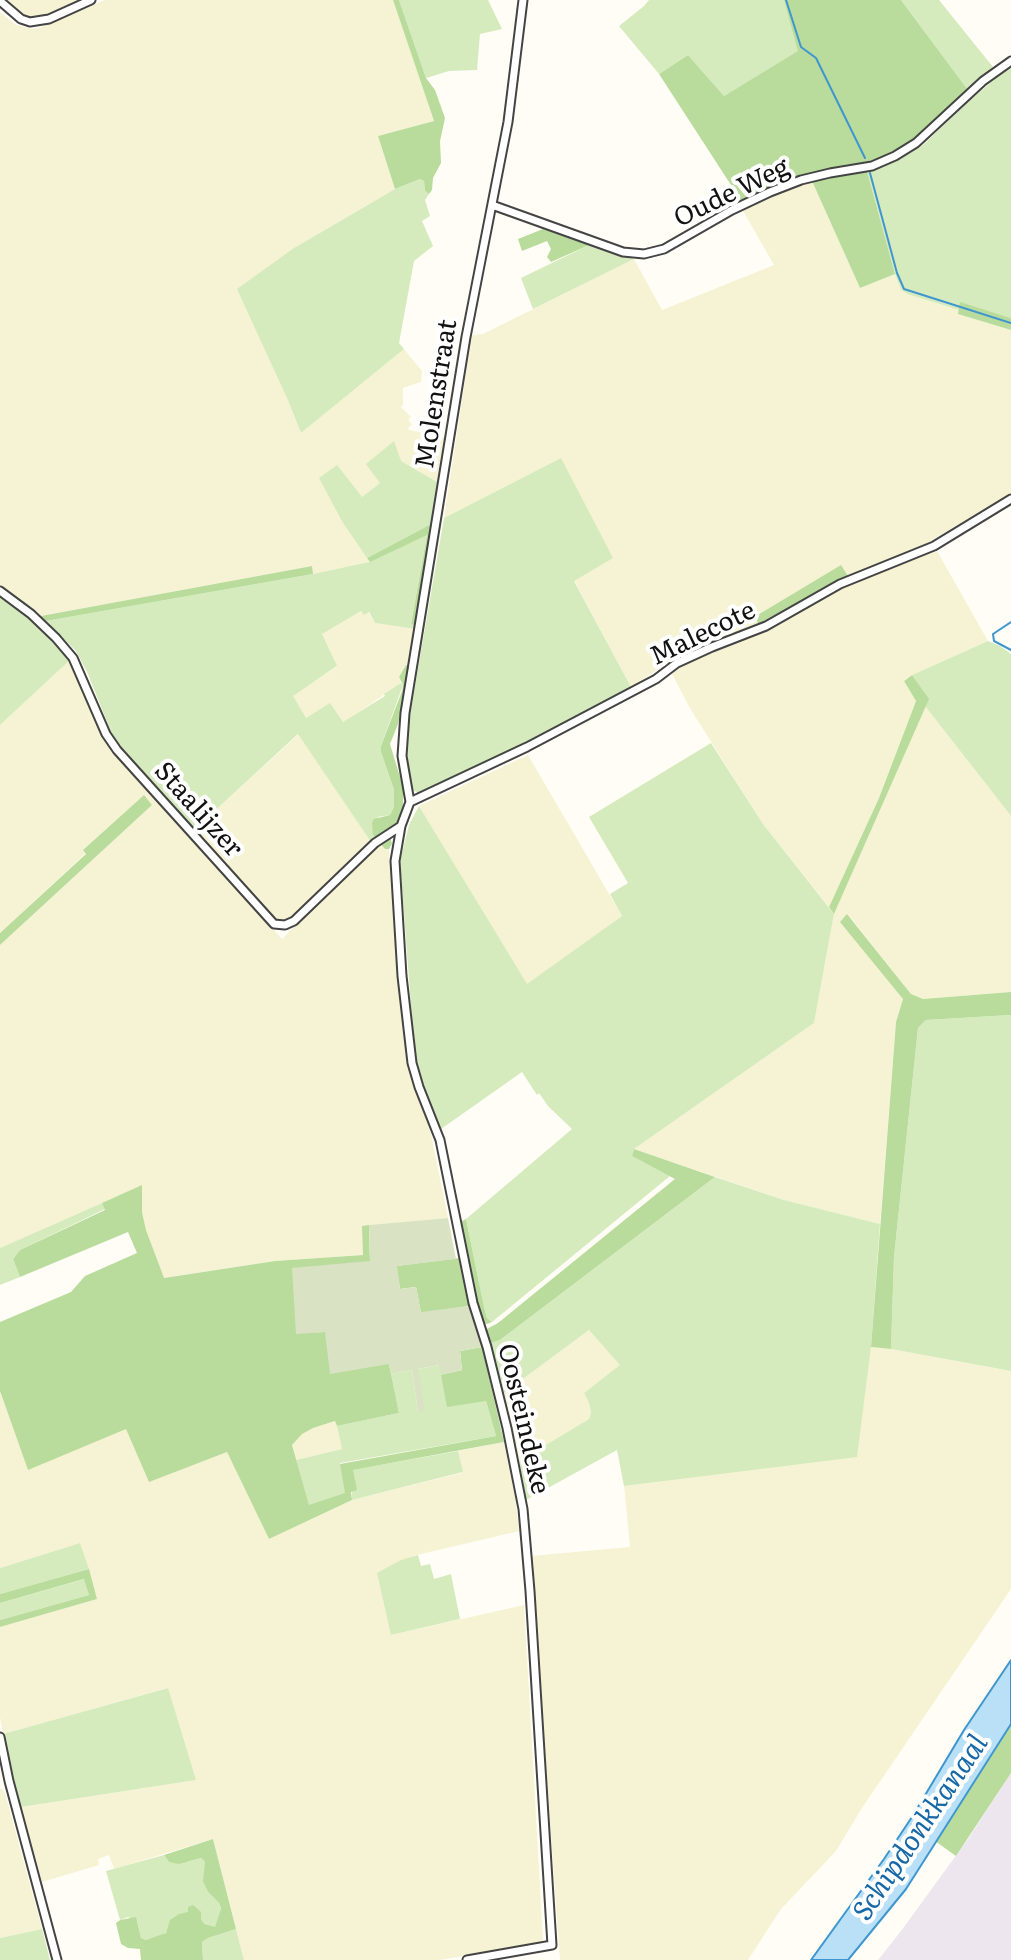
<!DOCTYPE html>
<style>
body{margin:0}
canvas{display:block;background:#fffdf5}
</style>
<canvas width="1011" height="1960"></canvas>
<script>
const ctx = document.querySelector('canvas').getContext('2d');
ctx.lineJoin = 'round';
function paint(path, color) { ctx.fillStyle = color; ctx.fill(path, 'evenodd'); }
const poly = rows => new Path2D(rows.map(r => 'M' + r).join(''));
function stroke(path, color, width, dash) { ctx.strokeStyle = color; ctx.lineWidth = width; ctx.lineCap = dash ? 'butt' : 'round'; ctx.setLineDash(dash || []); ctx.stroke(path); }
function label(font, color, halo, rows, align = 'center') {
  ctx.font = font + ' Literata,serif'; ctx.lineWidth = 8; ctx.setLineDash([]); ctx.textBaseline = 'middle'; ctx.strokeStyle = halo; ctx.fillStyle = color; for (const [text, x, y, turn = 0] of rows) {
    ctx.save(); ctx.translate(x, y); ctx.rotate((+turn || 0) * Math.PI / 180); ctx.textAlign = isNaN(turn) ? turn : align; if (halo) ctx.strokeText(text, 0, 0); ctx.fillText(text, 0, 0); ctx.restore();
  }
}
const industrial = poly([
 [1011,1773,1011,1960,878,1960,901,1931,968,1839]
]);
const farmland = poly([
 [3,0,81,0,41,17,33,18,25,17],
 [105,0,393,0,434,121,378,136,395,189,294,248,287,398,301,433,404,349,422,371,421,382,403,388,403,405,401,407,411,417,408,420,412,424,408,428,409,430,446,438,439,483,401,461,380,483,361,498,343,523,370,562,313,574,311,566,41,616,31,607,0,587,0,12,16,25,32,29,42,27],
 [812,181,860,288,895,274,901,290,907,294,959,310,959,314,1011,330,1011,493,917,549,848,576,841,566,756,616,758,624,683,653,631,687,574,580,561,458,444,518,472,335,483,334,634,259,662,310,774,265,742,209],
 [937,551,988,641,912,675,904,680,916,701,879,798,829,907,763,824,691,710,672,674,681,665,694,658,767,629,848,585],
 [361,611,368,612,375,623,415,629,409,666,406,665,399,677,401,683,343,723,306,719,292,696,337,667,321,634],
 [70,660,81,680,103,737,110,747,282,939,380,843,385,849,389,849,396,957,409,1072,430,1130,448,1218,363,1226,363,1255,275,1261,163,1278,146,1230,142,1212,141,1186,0,1248,0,945,152,805,144,795,84,849,86,853,0,933,0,725],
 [925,706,1011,816,1011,992,923,999,911,994,848,914,903,999,896,1022,880,1224,784,1200,634,1149,814,1023,834,914],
 [299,734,371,842,290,920,281,921,270,917,194,830],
 [528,755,622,916,527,985,419,806],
 [589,1330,621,1365,584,1393,589,1403,591,1413,589,1419,519,1461,504,1393],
 [871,1347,891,1349,1011,1371,1011,1589,862,1808,836,1851,781,1909,748,1960,560,1960,531,1556,630,1547,624,1486,856,1456],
 [0,1391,28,1469,127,1428,149,1481,227,1452,269,1539,352,1500,462,1473,458,1451,504,1442,515,1497,519,1531,413,1556,391,1635,524,1605,543,1940,539,1943,440,1960,244,1960,213,1839,114,1869,109,1855,98,1859,99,1865,42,1882,21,1807,195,1780,167,1688,3,1734,0,1717,0,1627,97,1599,80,1543,0,1568],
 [336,1421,342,1449,296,1460,292,1444,302,1433,313,1428],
 [0,1789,2,1789,5,1793,42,1929,0,1938]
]);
const green = poly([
 [399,0,488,0,502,29,480,34,477,70,449,71,426,78],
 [649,0,784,0,799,51,724,96,688,55,659,74,619,26,644,6],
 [901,0,939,0,993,67,968,90],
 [1011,66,1011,318,961,303,959,310,907,294,901,290,895,274,867,171,899,160,923,145,970,100],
 [420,179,424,181,425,191,429,194,425,200,430,216,422,221,433,246,414,261,399,343,404,349,301,433,287,398,237,289,294,248,395,189],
 [589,245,606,251,634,259,533,309,521,278],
 [394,441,401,461,439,483,433,523,367,558,343,523,319,478,337,465,362,497,380,483,366,464],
 [561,458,613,558,574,581,631,687,527,743,418,793,413,790,406,758,408,727,444,518],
 [427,534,411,623,415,625,415,629,375,623,369,612,364,615,361,611,322,634,337,666,293,696,306,718,330,703,343,722,385,696,384,694,401,683,403,685,381,746,381,752,394,790,394,807,390,815,378,817,373,835,376,838,371,842,298,734,194,830,113,737,88,674,76,651,46,621,313,574,369,562],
 [0,595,8,600,33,620,70,660,0,725],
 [988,641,1000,646,1011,654,1011,816,925,706,928,699,912,675],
 [711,743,763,824,834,914,814,1023,634,1149,632,1156,670,1176,492,1322,487,1318,484,1307,466,1219,572,1129,548,1106,539,1093,537,1095,522,1072,441,1129,424,1089,417,1066,414,1045,400,861,409,825,419,806,527,984,622,916,610,894,628,883,589,817],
 [1011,1015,1011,1371,891,1349,894,1257,918,1028,926,1020],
 [715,1177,784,1200,880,1224,871,1347,857,1457,624,1486,617,1450,526,1500,519,1461,589,1419,591,1413,589,1403,584,1393,620,1365,589,1330,504,1393,491,1343,500,1340],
 [102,1203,105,1209,20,1250,13,1259,20,1277,0,1285,0,1248],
 [440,1365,486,1401,496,1436,340,1463,346,1493,309,1506,296,1460,342,1449,337,1426,399,1413,391,1374,412,1370,418,1412,418,1369],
 [458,1451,463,1472,352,1500,352,1470],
 [80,1543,89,1569,0,1594,0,1568],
 [418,1555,421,1566,430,1564,434,1579,451,1574,460,1619,391,1635,377,1573,401,1560],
 [85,1579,89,1595,0,1620,0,1603],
 [168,1688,196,1780,21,1807,3,1734],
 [164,1855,169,1862,186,1862,201,1858,206,1863,204,1881,208,1892,219,1903,221,1910,215,1928,204,1925,201,1919,188,1912,163,1935,146,1940,141,1938,137,1921,128,1917,120,1920,106,1871],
 [42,1929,50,1960,0,1960,0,1938],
 [236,1929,244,1960,203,1960,202,1942,208,1938]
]);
const forest = poly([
 [393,0,399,0,426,78,435,90,445,118,440,141,441,163,433,178,432,190,429,194,425,191,424,181,420,179,395,189,378,136,434,121],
 [784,0,901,0,968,90,912,141,874,161,826,170,784,183,742,202,659,74,688,55,724,96,798,51],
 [867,171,895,274,860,288,812,181],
 [543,229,589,245,551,262,547,257,551,249,547,241,522,251,518,239],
 [960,302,1011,318,1011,330,958,314],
 [433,523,415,625,411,624,427,535,370,562,367,558],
 [841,565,848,576,758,624,756,616],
 [312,566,313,574,46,621,41,616],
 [406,665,409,666,404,695,398,724,390,744,403,787,403,811,398,824,387,834,391,840,392,844,389,849,385,849,373,835,372,823,374,819,390,815,394,807,394,790,381,752,381,746,402,691,403,685,399,677],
 [912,675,929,699,834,914,829,907,879,798,916,701,904,681],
 [144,795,152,805,0,945,0,933,86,854,83,850],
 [847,914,911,994,923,999,1011,992,1011,1015,926,1020,918,1028,894,1257,891,1349,871,1347,896,1022,903,999,840,922],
 [634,1149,715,1177,500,1340,491,1343,485,1330,498,1323,675,1179,632,1156],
 [142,1185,142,1212,146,1230,164,1278,275,1261,363,1255,362,1226,369,1225,370,1261,296,1333,325,1332,389,1364,399,1413,337,1426,335,1421,313,1428,302,1434,292,1445,309,1505,345,1493,340,1464,496,1436,486,1401,447,1407,441,1375,462,1370,460,1351,482,1347,504,1442,353,1470,357,1490,351,1492,352,1500,269,1539,227,1452,149,1482,126,1429,28,1470,0,1391,0,1322,71,1292,85,1276,137,1253,128,1232,20,1277,13,1259,20,1250,105,1210,102,1203],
 [466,1219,484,1307,487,1318,492,1322,487,1324,482,1323,475,1302,460,1222],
 [459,1258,469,1306,421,1313,416,1287,400,1289,396,1266],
 [89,1569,97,1599,0,1627,0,1620,89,1595,84,1579,0,1603,0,1594],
 [1011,1724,1011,1773,956,1856,935,1841],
 [213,1839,236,1929,208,1938,202,1942,203,1960,141,1960,140,1949,128,1948,121,1944,116,1923,120,1920,136,1917,141,1938,146,1940,166,1933,170,1920,179,1914,188,1912,188,1907,193,1905,201,1912,201,1919,204,1924,215,1927,221,1909,219,1903,208,1892,203,1881,205,1862,201,1858,179,1864,169,1862,164,1855]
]);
const cemetery = poly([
 [448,1218,456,1259,397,1266,400,1289,416,1287,421,1312,469,1306,482,1347,460,1351,462,1370,441,1375,439,1365,418,1369,425,1411,418,1412,412,1370,391,1374,389,1364,330,1374,325,1332,296,1334,292,1268,370,1261,369,1225]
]);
const water = poly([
 [1011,1660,1011,1724,906,1889,848,1960,811,1960,884,1859,912,1817,964,1730,1011,1660]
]);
const stream = poly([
 [786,0,801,47,816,58,865,158],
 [870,173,897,273,904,289,1011,323],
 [1011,622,993,634,994,641,1011,650]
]);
const street = poly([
 [0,1,21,19,30,22,49,19,91,0],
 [492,205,623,252,644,254,664,249,732,210,770,192,801,180,830,173,872,166,895,156,916,143,983,81,1011,61],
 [0,591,31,614,56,638,73,658,106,734,117,750,274,924,285,925,294,921,375,843,401,826],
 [410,802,527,747,656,679,677,663,712,647,766,626,840,584,934,546,1011,499],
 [0,1737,9,1781,57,1960],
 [467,1960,552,1945,530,1591,523,1509,507,1428,487,1347,473,1303,440,1140,419,1087,412,1063,402,976,395,861,401,826,410,802,402,756,405,713,466,337,508,122,523,0]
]);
const streetNames = [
 ["Oude Weg",732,193,-26],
 ["Molenstraat",437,394,-81],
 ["Malecote",703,634,-26],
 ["Staalijzer",198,810,48],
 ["Oosteindeke",523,1419,77]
];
const waterNames = [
 ["Schipdonkkanaal",921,1828,-56]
];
paint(industrial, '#eee6ef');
paint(farmland, '#f6f3d4');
paint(green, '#d5ebbd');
paint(forest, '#b9dc9c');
paint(cemetery, '#d9e3c4');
paint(water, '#b9e0f7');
stroke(water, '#3f96cf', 2);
stroke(stream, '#3f96cf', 2);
stroke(street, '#444', 11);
stroke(street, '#fff', 7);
label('26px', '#111', '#fff', streetNames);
label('italic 28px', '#1768a6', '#fff', waterNames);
</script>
